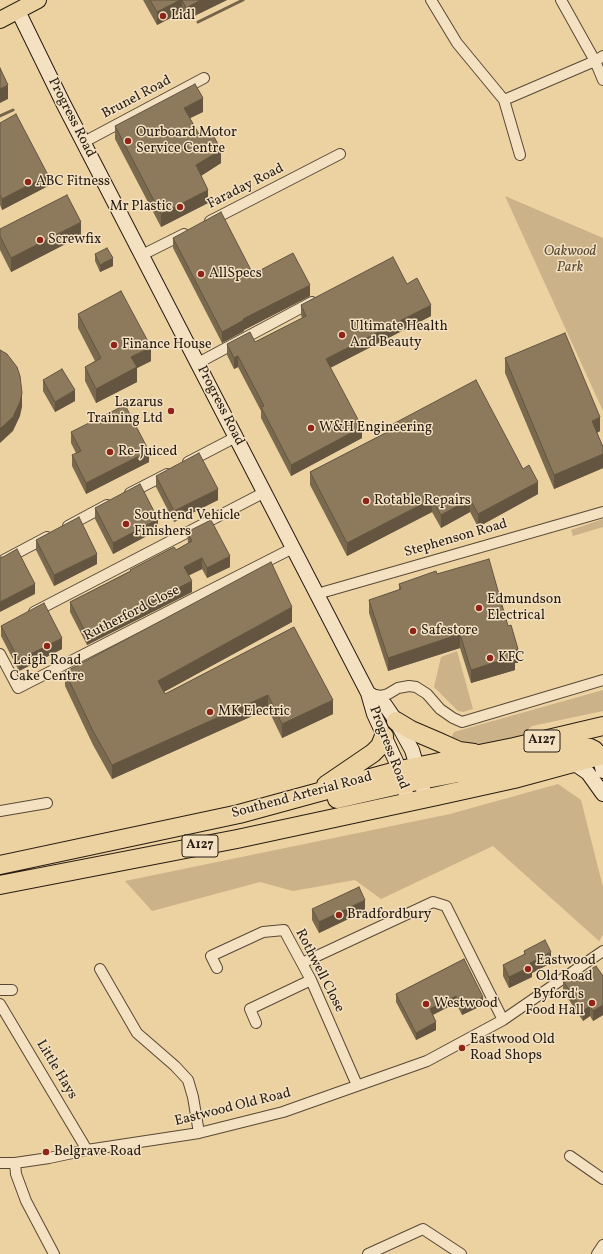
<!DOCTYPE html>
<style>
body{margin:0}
canvas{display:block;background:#ecd1a1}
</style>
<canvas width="603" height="1254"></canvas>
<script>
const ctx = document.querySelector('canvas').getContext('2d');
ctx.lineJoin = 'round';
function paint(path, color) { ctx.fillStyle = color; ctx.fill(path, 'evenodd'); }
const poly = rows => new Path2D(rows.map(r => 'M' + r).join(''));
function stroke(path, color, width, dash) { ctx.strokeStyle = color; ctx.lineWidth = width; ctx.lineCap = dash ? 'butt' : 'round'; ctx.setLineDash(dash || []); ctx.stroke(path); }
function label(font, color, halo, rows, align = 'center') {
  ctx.font = font + ' Vollkorn,serif'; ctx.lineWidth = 3; ctx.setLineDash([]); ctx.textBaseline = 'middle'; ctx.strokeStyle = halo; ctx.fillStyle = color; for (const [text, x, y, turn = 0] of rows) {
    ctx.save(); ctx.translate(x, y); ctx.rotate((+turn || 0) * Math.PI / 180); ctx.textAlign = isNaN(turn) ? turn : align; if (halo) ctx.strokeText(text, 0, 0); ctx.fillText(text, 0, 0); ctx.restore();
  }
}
const green = poly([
 [505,196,603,238,603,411],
 [603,519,603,527,573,536,571,530],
 [457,651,473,709,463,712,458,711,434,687,441,657],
 [603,690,603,711,532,726,518,739,480,749,450,740,454,732],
 [558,784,581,800,603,887,603,935,599,941,493,846,381,899,355,880,293,891,260,882,152,911,125,881,450,814]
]);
const stream = poly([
 [198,22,243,0],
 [0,116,13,110]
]);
const street = poly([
 [431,0,457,43,504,100,595,61,603,56],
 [561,0,595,61,603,80],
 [504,100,520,155],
 [84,142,204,78],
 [210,221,340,154],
 [142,255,184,234],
 [198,363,312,302],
 [188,462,236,437],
 [130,493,167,474],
 [68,526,107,505],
 [0,562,47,537],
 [317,594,603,512],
 [34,612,265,492],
 [0,654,18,688,293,548],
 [370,694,381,696,388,694,398,688,409,686,416,687,427,694,440,709,453,718,462,722,603,680],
 [0,811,47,803],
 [302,963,433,902,446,906,503,1020],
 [217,968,211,956,263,932,284,930,311,980,357,1085],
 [100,969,137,1033,175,1066,188,1080,193,1097,199,1133],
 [0,990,12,990],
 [0,1004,87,1150],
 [256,1023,250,1009,311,980],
 [570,1156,603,1179],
 [0,1163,15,1163,49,1158,87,1150,199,1133,283,1112,427,1061,503,1020,603,951],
 [15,1163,16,1174,26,1201,54,1254],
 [368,1254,423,1229,461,1254],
 [597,1254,603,1245]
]);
const secondary = poly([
 [18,11,63,103,368,693,374,714,400,770,408,802],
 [368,693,385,705,396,721,412,750,421,780,425,798],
 [599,756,603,771],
 [571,764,578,766,588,773,603,794]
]);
const primary = poly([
 [0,20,38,0]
]);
const highway = poly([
 [396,721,411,730,439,742,459,751,474,753],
 [326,785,373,753,380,746,384,736],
 [337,799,421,780,538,758,578,747,590,748,594,750,599,756],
 [0,865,239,814,400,770,514,747,603,726],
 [0,885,237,839,437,796,514,779,603,755]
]);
const wall = poly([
 [143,0,227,0,186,20,182,12,157,25],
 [203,112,190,118,200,136,221,163,201,176,208,203,161,227,115,139,115,126],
 [0,123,48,186,2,210,0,205],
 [0,229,81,236,11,272,0,250],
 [173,238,253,274,310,296,244,330,244,331,222,343,173,248],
 [95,254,113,266,100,272,95,261],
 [407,284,431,316,330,368,362,438,291,476,261,418,261,411,238,367,234,369,227,355,227,344,255,342,302,318,301,315,301,305],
 [78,314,151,361,137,368,137,382,96,403,85,381,85,367,95,361,78,328],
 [505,358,600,431,597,433,603,447,603,468,554,489,505,373],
 [43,380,75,401,55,412,43,391],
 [393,424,523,469,538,494,478,527,470,512,441,528,432,512,347,556,310,485,310,472,393,429],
 [71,432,149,462,86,494,72,466,72,455,76,453,71,443],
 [156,476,218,500,174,522,156,487],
 [95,508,158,530,113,554,95,519],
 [187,532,230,567,207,578,202,569,189,575,192,592,87,645,70,612,70,602,130,571,130,570,176,550,188,543],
 [36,540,97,564,54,586,36,550],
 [437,574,518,663,515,663,515,670,471,683,460,648,388,671,369,613,369,600,399,590,399,584],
 [292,622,164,692,165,694,294,627,333,714,282,738,268,709,112,779,93,745,65,686,65,672],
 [1,626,62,649,19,671,1,636],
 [312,909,365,911,319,933,312,920],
 [524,951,551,963,532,973,532,977,509,988,503,976,503,965,524,955],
 [464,959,483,1005,462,1015,456,1003,433,1015,436,1030,416,1040,396,1002,396,994],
 [603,976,603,1015,593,1021,590,1016,583,1021,563,991,563,981,574,980]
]);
const shadedWall = poly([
 [180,0,182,0,182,12,157,25,157,12],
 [201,0,227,0,186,20,186,8],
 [8,85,8,99,0,103,0,89],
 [203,98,203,112,184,121,184,108],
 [221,150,221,163,196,179,196,165],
 [48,175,48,186,2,210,2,199],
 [208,190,208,203,161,227,161,214],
 [81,222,81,236,11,272,11,258],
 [113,258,113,266,100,272,100,265],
 [310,285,310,296,244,330,244,331,222,343,222,332,243,319],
 [431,305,431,316,326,370,326,359],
 [151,347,151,361,137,368,137,382,96,403,96,389,131,357],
 [238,356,238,367,234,369,234,358],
 [75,390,75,401,55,412,55,402],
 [22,393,22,407,20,416,13,431,0,443,0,429],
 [600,417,600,431,592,435,592,421],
 [362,427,362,438,291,476,291,465],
 [149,451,149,462,86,494,86,483],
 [603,454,603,468,554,489,554,475],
 [538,482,538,494,478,527,478,514],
 [218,489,218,500,174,522,174,511],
 [432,499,432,512,347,556,347,543],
 [470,499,470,512,441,528,441,515],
 [158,519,158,530,113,554,113,543],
 [97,554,97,564,54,586,54,575],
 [230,556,230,567,207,578,207,568],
 [202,558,202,569,184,578,184,567],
 [192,581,192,592,87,645,87,635],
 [35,584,35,594,0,612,0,602],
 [292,607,292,622,158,695,158,681],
 [460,634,460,648,388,671,388,658],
 [62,638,62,649,19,671,19,660],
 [518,649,518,663,515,663,515,670,471,683,471,670,514,651],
 [268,695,268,709,112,779,112,765],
 [333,700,333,714,282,738,282,724],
 [365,900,365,911,319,933,319,922],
 [551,952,551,963,532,973,532,977,509,988,509,977,530,963],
 [456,996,456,1003,430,1016,430,1009],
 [483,997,483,1005,462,1015,462,1008],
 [603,1005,603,1015,593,1021,593,1011],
 [590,1006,590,1016,583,1021,583,1011],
 [436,1022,436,1030,416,1040,416,1033]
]);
const building = poly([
 [150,0,180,0,157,12,150,0],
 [182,0,201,0,186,8,182,0],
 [0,68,8,85,0,89,0,68],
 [195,84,203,98,184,108,200,136,210,129,221,150,196,165,208,190,161,214,115,126,195,84],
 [16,114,48,175,2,199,0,195,0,123,16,114],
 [67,195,81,222,11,258,0,236,0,229,67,195],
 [221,212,253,274,293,253,310,285,243,319,244,320,222,332,173,238,221,212],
 [107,248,113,258,100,265,95,254,107,248],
 [393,257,407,284,417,278,431,305,326,359,362,427,291,465,261,407,264,406,238,356,234,358,227,344,250,332,255,342,306,316,301,305,393,257],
 [121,291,151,347,131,357,137,367,96,389,85,367,101,358,78,314,121,291],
 [565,333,600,417,592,421,603,447,603,454,554,475,505,358,565,333],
 [0,350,7,354,17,367,20,376,22,393,20,402,13,417,0,429,0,350],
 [62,369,75,390,55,402,43,380,62,369],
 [476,380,523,469,529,465,538,482,478,514,470,499,441,515,432,499,347,543,310,472,395,428,393,424,476,380],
 [125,405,149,451,86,483,72,455,81,451,71,432,125,405],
 [199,453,218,489,174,511,156,476,199,453],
 [140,484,158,519,113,543,95,508,140,484],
 [79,517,97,554,54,575,36,540,79,517],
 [211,520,230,556,207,568,202,558,184,567,192,581,87,635,70,602,131,571,130,570,174,547,176,550,192,541,187,532,211,520],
 [17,549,35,584,0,602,0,557,3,557,17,549],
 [489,559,508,626,511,625,518,649,514,651,515,656,471,670,460,634,388,658,369,600,401,589,399,584,436,571,437,574,489,559],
 [271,562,292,607,158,681,165,694,294,627,333,700,282,724,268,695,112,765,93,731,65,672,271,562],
 [44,603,62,638,19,660,1,626,44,603],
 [359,887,365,900,319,922,312,909,359,887],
 [545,940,551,952,530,963,532,966,509,977,503,965,525,954,524,951,545,940],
 [464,959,483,997,462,1008,456,996,430,1009,436,1022,416,1033,396,994,464,959],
 [596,966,603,976,603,1005,593,1011,590,1006,583,1011,563,981,571,976,574,980,596,966]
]);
const markers = [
 [163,16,4,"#8f2418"],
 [128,141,4,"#8f2418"],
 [28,182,4,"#8f2418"],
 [180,207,4,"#8f2418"],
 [40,240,4,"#8f2418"],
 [201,274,4,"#8f2418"],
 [342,335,4,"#8f2418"],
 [114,345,4,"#8f2418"],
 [171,411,4,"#8f2418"],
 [311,428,4,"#8f2418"],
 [110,452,4,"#8f2418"],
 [366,501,4,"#8f2418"],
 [126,524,4,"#8f2418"],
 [479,608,4,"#8f2418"],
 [413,631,4,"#8f2418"],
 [47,646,4,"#8f2418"],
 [490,658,4,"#8f2418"],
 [210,712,4,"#8f2418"],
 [339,915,4,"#8f2418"],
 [528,969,4,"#8f2418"],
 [592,1003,4,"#8f2418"],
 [426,1004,4,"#8f2418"],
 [462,1048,4,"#8f2418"],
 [46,1152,4,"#8f2418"]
];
const shields = [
 [542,741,36],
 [200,846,36]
];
const shieldNames = [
 ["A127",542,741],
 ["A127",200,846]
];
const poiNames = [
 ["Lidl",171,16],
 ["Ourboard Motor",136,133],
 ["Service Centre",136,149],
 ["ABC Fitness",36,182],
 ["Mr Plastic",172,207,"right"],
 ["Screwfix",48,240],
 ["AllSpecs",209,274],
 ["Ultimate Health",350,327],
 ["And Beauty",350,343],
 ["Finance House",122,345],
 ["Lazarus",163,403,"right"],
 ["Training Ltd",163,419,"right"],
 ["W&H Engineering",319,428],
 ["Re-Juiced",118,452],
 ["Rotable Repairs",374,501],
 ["Southend Vehicle",134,516],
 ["Finishers",134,532],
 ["Edmundson",487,600],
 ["Electrical",487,616],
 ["Safestore",421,631],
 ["KFC",498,658],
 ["Leigh Road",47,661,"center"],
 ["Cake Centre",47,677,"center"],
 ["MK Electric",218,712],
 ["Bradfordbury",347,915],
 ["Eastwood",536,961],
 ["Old Road",536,977],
 ["Byford's",584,995,"right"],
 ["Food Hall",584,1011,"right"],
 ["Westwood",434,1004],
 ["Eastwood Old",470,1040],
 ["Road Shops",470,1056],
 ["Belgrave Road",54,1152]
];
const streetNames = [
 ["Brunel Road",137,98,-28],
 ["Progress Road",71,118,63],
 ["Faraday Road",246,187,-27],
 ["Progress Road",220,406,63],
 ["Stephenson Road",456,539,-16],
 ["Rutherford Close",132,614,-27],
 ["Progress Road",388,748,69],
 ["Southend Arterial Road",302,796,-15],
 ["Rothwell Close",319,971,63],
 ["Little Hays",56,1070,59],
 ["Eastwood Old Road",233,1108,-14]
];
const parkNames = [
 ["Oakwood",570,252],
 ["Park",570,268]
];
paint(green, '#cbb289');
stroke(stream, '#75634a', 3);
stroke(street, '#584935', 12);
stroke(secondary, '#271c11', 16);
stroke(primary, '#271c11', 18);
stroke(highway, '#271c11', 20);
stroke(street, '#f3e1c2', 10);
stroke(secondary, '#f3e1c2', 14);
stroke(primary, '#ecd1a1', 16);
stroke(highway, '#ecd1a1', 18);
paint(wall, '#79694f');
paint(shadedWall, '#635540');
paint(building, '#8d7a5c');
stroke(building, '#635540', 1);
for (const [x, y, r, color] of markers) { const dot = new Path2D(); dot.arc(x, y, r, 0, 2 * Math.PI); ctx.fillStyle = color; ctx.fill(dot); stroke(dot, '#f3e1c2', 1.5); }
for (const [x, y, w] of shields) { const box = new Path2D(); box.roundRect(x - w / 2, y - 11, w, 22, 3); ctx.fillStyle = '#f3e1c2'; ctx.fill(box); stroke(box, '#271c11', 1); }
label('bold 13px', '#271c11', null, shieldNames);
label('14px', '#271c11', '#f3e1c2', poiNames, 'left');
label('14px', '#271c11', '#f3e1c2', streetNames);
label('italic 14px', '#584935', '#f3e1c2', parkNames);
</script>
